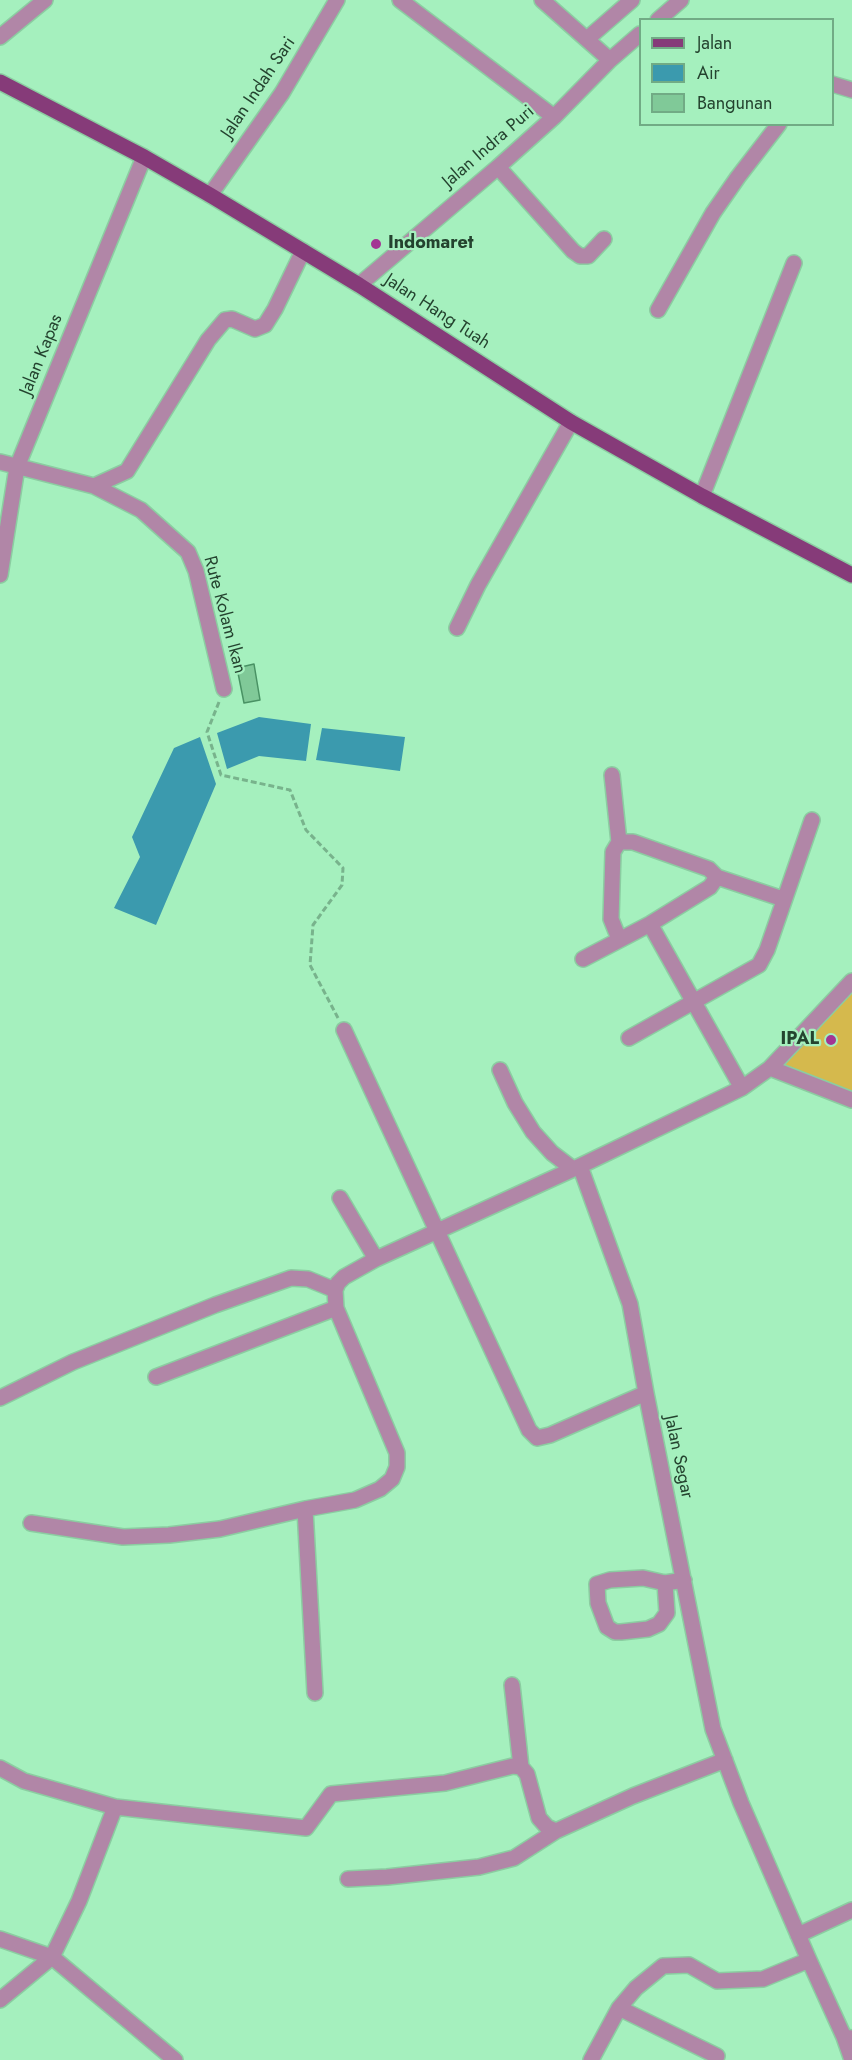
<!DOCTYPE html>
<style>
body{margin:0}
#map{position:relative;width:852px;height:2060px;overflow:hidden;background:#a5f0be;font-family:Jost,sans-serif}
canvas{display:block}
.legend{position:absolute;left:639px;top:18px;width:195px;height:108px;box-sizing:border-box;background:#a5f0be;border:2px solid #71ab85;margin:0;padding:8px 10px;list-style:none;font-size:18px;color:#24432f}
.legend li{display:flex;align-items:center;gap:12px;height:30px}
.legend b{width:30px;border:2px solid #71ab85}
</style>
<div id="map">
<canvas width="852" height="2060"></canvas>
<ul class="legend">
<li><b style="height:8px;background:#863b79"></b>Jalan</li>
<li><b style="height:16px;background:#3b9aae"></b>Air</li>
<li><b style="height:16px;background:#80c998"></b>Bangunan</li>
</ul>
</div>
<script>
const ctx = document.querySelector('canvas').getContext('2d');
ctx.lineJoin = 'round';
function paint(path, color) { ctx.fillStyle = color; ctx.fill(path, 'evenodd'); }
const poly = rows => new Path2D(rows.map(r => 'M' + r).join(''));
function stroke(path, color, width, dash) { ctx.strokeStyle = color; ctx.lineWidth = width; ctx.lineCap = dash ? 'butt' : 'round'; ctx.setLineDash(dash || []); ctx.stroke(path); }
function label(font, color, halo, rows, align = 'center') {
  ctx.font = font + ' Jost,sans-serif'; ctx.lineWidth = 4.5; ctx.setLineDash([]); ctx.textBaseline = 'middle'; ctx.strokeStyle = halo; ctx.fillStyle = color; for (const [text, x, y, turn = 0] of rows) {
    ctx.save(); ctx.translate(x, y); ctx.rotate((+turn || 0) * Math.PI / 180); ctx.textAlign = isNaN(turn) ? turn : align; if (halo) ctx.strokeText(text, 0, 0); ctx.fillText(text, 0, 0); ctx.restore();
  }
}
const green = poly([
 [852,989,852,1095,778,1067]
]);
const water = poly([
 [259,717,311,724,306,761,259,756,227,769,217,733],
 [322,728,405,737,400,771,316,760],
 [200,737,216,784,156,925,114,908,140,857,132,837,174,748]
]);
const building = poly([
 [254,664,260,700,244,703,237,668,254,664]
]);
const path = poly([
 [219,702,207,732,221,775,290,790,306,830,343,868,342,885,313,925,310,965,338,1018]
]);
const minor = poly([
 [400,0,554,117],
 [542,0,610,60],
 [658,20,681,0],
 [0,37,45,0],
 [587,39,632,0],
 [832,84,852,90],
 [498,167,573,251,580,256,588,256,604,239],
 [210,195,282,93,337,0],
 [359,285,498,167,554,117,610,60,640,34],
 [658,310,713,213,738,177,779,124],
 [0,462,94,486,141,510,188,552,196,571,224,689],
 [94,486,127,471,208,340,225,320,232,319,255,329,265,325,275,309,303,251],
 [702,496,794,263],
 [0,575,17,467,144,157],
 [457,628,478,585,571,422],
 [612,775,619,842,613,852,611,919,619,939],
 [619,842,633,842,709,869,717,877,783,899],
 [650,924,742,1088],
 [583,959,650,924,710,887,717,877],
 [344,1030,529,1430,537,1438,550,1435,646,1393],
 [629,1038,759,965,767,950,812,820],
 [770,1068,852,1100],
 [500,1070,515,1103,533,1132,552,1153,573,1169],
 [580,1166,630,1304,646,1393,713,1729,741,1803,809,1960,844,2037,852,2038],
 [340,1198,376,1259],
 [156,1377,336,1308],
 [0,1398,73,1362,215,1305,291,1278,308,1279,335,1290],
 [305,1509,315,1693],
 [31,1523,123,1537,169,1535,220,1529,305,1509,355,1500,380,1489,392,1479,397,1467,397,1453,336,1308,335,1290,338,1283,344,1277,376,1259,580,1166,742,1088,770,1068,852,981],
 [665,1583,667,1613,659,1624,648,1629,621,1632,615,1632,607,1627,598,1603,597,1584,610,1580,643,1578,665,1583,684,1580],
 [512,1685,521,1767,527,1774,539,1818,547,1827,556,1831],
 [0,1768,24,1781,115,1807,306,1828,331,1794,445,1783,513,1766,521,1767],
 [348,1879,387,1877,479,1867,514,1858,556,1831,633,1796,725,1760],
 [798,1935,852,1910],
 [0,1939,52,1957,175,2060],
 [0,2000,52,1957,79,1901,115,1807],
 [619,2008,717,2056],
 [844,2037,852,2060],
 [591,2060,619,2008,636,1988,663,1966,689,1965,717,1981,763,1979,809,1960]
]);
const major = poly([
 [0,82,144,157,210,195,359,285,571,422,702,496,852,575]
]);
const markers = [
 [376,244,6,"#a33593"],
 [831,1040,6,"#a33593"]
];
const streetNames = [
 ["Jalan Indah Sari",259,88,-56],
 ["Jalan Indra Puri",489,147,-41],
 ["Jalan Hang Tuah",437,312,33],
 ["Jalan Kapas",42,355,-68],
 ["Rute Kolam Ikan",224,615,75],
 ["Jalan Segar",678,1457,78]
];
const poiNames = [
 ["Indomaret",388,244],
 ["IPAL",819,1040,"right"]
];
paint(green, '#d5b94d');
paint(water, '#3b9aae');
paint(building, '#80c998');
stroke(building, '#499264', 1.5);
stroke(minor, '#8bcda1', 18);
stroke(major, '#8bcda1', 18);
stroke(path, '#78b38c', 3, [6, 3]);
stroke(minor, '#b186a7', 15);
stroke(major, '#863b79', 15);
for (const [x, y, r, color] of markers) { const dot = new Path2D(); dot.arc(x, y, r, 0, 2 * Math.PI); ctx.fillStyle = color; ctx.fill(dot); stroke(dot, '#a5f0be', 2); }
label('18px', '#24432f', '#a5f0be', streetNames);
label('bold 18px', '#24432f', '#a5f0be', poiNames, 'left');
</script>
